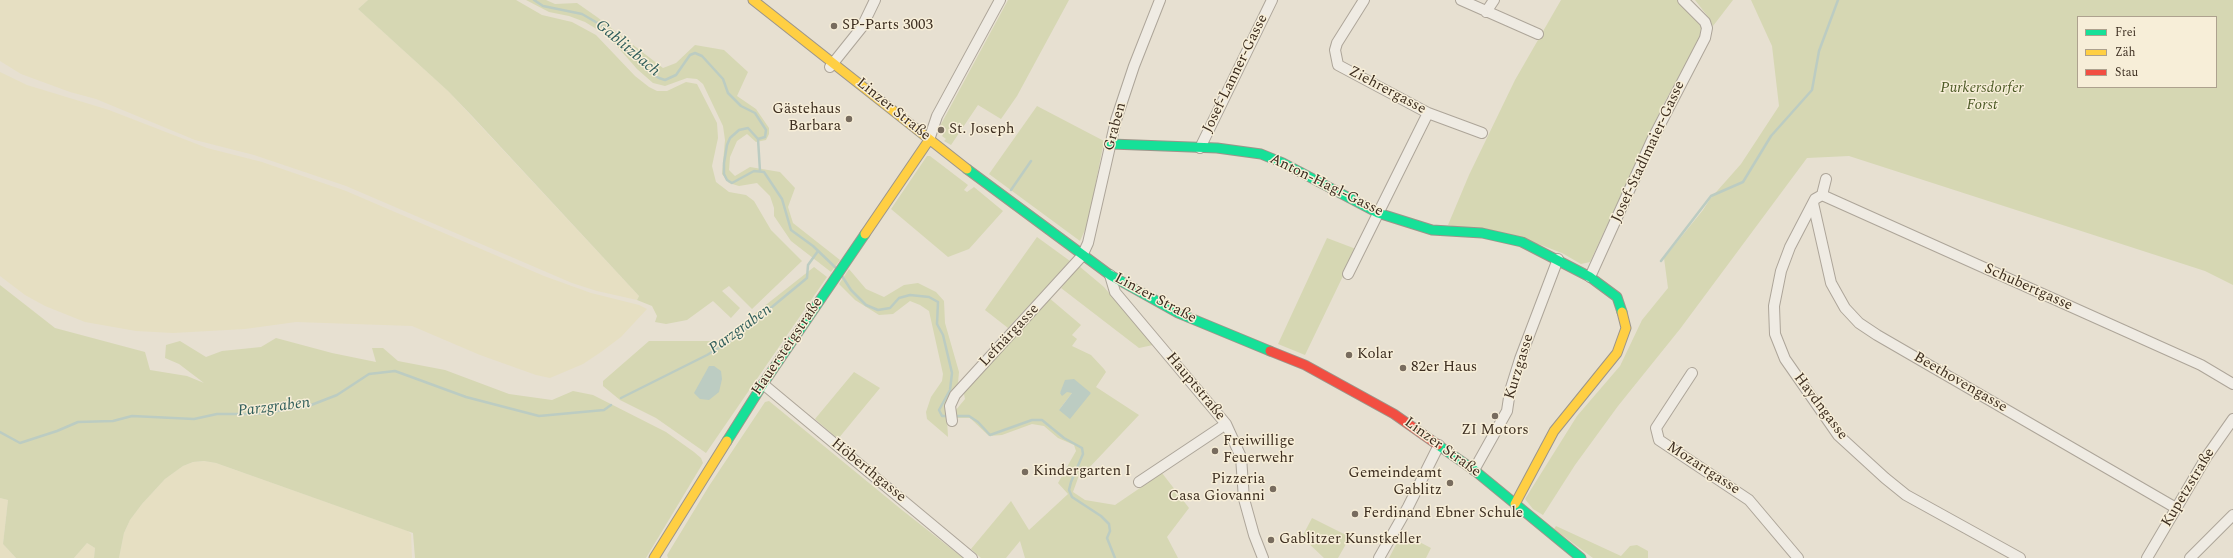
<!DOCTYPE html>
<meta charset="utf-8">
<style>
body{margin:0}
#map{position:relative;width:2233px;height:558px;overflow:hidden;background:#e7e0d1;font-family:Spectral,serif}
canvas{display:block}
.legend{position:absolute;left:2077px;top:16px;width:140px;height:72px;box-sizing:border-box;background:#f7eed8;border:1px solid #ada18e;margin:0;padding:5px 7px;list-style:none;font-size:12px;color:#3d2e20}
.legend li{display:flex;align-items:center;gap:8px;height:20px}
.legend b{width:20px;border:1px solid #ada18e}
</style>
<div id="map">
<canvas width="2233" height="558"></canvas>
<ul class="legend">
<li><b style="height:5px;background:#16e098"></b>Frei</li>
<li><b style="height:5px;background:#ffcf43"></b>Zäh</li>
<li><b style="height:5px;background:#f24e42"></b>Stau</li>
</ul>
</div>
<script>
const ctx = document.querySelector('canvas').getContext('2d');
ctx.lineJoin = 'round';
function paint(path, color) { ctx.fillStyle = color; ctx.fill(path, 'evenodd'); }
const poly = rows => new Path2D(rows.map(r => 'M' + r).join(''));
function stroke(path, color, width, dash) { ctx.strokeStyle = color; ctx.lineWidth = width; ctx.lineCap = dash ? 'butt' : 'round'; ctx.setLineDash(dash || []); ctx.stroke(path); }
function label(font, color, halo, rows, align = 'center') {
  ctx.font = font + ' Spectral,serif'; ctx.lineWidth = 3; ctx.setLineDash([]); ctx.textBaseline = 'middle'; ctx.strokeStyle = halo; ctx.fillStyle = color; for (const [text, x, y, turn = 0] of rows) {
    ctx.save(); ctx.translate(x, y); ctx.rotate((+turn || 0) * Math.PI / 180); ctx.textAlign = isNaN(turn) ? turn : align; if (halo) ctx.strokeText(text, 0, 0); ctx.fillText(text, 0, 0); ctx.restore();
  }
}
const farmland = poly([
 [0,0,368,0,358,9,448,91,639,296,637,300,597,291,572,283,346,186,254,155,195,140,96,99,70,92,21,74,0,61],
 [0,72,27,85,109,110,207,148,262,162,346,191,544,276,591,293,639,305,647,309,621,337,601,352,583,364,550,378,536,375,480,355,412,326,296,322,245,329,173,333,136,331,85,322,45,306,25,295,0,276],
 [204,461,216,463,408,531,411,534,412,558,119,558,124,533,130,520,142,504,165,479,183,466,193,462],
 [0,498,8,500,3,544,16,558,0,558],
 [87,543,95,548,94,558,74,558]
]);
const green = poly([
 [368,0,516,0,542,15,572,22,596,35,635,76,649,87,657,91,667,91,686,82,697,84,717,123,718,138,712,166,716,182,729,192,746,195,754,201,771,230,802,261,752,309,729,286,722,291,740,308,731,318,713,301,687,320,666,324,655,322,657,316,652,306,637,300,639,296,473,117,448,91,358,9],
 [526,0,546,0,555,4,577,3,597,17,663,68,676,63,695,45,724,50,748,72,737,96,756,109,769,128,769,134,766,140,756,142,747,134,737,141,730,157,729,170,735,176,750,167,780,172,795,188,788,207,793,223,840,260,831,272,791,241,774,216,774,208,770,196,757,183,739,186,729,183,722,174,725,140,723,126,703,84,697,79,687,78,665,86,653,83,637,69,608,36,585,22,569,16,549,12],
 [1008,0,1069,0,1017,96,1001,119,978,105,951,145,944,141,946,139,942,136,946,130,940,126],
 [1561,0,1677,0,1700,23,1701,27,1700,38,1663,105,1590,262,1581,264,1562,253,1541,245,1448,225,1469,175,1515,80],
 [1695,0,1733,0,1713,26,1709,18],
 [1751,0,2233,0,2233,285,2205,271,1849,156,1807,158,1680,329,1618,406,1575,465,1543,515,1533,509,1525,499,1577,416,1620,366,1642,320,1668,288,1664,258,1703,210,1710,199,1741,164,1779,106,1772,46],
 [2078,17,2216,17,2216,87,2078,87],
 [1037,106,1104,141,1088,223,1080,241,989,174],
 [927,156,930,156,968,185,964,190,967,192,974,187,1003,211,969,249,948,257,891,209],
 [1037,237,1070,261,1008,328,985,310],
 [1327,238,1356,249,1305,355,1278,344],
 [1079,266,1104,287,1153,345,1139,348,1061,288],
 [814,267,827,277,706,453,656,418,620,400,603,386,603,381,649,341,720,341],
 [849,269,866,289,884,297,904,285,918,283,936,292,944,301,945,323,959,372,958,383,950,395,947,419,948,437,927,419,926,412,931,397,942,381,943,374,929,311,920,305,910,301,893,314,879,315,855,300,839,284],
 [0,285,55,328,145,352,150,370,187,376,204,383,179,364,165,358,166,345,180,341,206,357,222,351,261,347,276,338,332,353,376,362,372,348,383,348,398,361,445,370,509,394,552,400,573,391,593,395,666,432,694,452,701,458,703,463,646,558,415,558,413,533,216,463,204,461,193,462,183,466,165,479,142,504,130,520,124,533,119,558,94,558,95,548,87,543,74,558,16,558,3,544,8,500,0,498],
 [1048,297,1081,325,1072,335,1077,339,1072,346,1091,355,1104,369,1106,372,1096,387,1139,415,1087,470,1082,467,1073,492,1085,500,1115,505,1162,473,1189,508,1167,537,1178,558,1025,558,1020,541,1006,558,981,558,971,549,1011,501,1029,530,1068,494,1058,483,1076,451,1074,445,1058,438,1044,426,1032,424,1002,435,989,436,970,418,955,418,955,411,965,399,963,389],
 [1064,387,1091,393,1059,410,1072,393,1070,391,1060,393],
 [854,372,880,388,838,439,815,419],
 [769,401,902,510,963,558,668,558,667,555,709,486,765,402],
 [1312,518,1350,537,1338,558,1324,558,1302,537],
 [1556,526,1621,556,1630,546,1637,545,1648,551,1648,558,1593,558,1554,529],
 [1402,533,1431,548,1426,558,1389,558]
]);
const water = poly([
 [709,366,714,366,721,371,722,379,719,392,709,400,700,399,694,393],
 [1074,379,1091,393,1070,419,1059,410,1072,393,1067,392,1062,396,1060,393,1065,380]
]);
const stream = poly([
 [534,0,543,6,582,14,601,25,608,30,649,72,659,78,665,80,676,75,690,55,695,53,702,56,723,79,728,93,741,106,755,113,766,130,765,137,758,139,748,128,739,130,730,138,727,145,724,163,724,174,727,180,732,183,754,171,764,172,782,199,791,230,813,246,837,269],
 [758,139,760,171],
 [1011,190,1031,161],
 [1661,261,1711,196,1743,182,1771,136,1812,90,1819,51,1838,0],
 [842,276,851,290,866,305,878,310,890,308,899,298,910,295,929,297,938,302,937,324,943,335,952,373,950,390,939,410,942,416,948,416],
 [621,398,707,355,732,340,807,278,808,265,818,251],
 [953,416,969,416,978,422,990,435,1032,420,1042,420,1064,438,1082,448,1083,454,1071,482,1069,490,1072,497,1101,516,1109,524,1110,531,1107,538,1115,558],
 [0,432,20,443,57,431,78,422,113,421,132,416,194,419,217,414,256,414,306,407,337,395,369,374,395,371,466,397,539,416,604,410,611,405]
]);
const street = poly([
 [1364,0,1337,43,1335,50,1338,65,1428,113,1482,133],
 [1461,0,1538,34],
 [1486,12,1494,0],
 [830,67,862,27,875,0],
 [929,140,937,116,1000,0],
 [1200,148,1272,0],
 [1822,195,1815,199,1790,247,1781,271,1774,306,1775,334,1785,359,1838,435,1885,478,1906,495,2020,558],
 [1822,195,2201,365,2233,384],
 [1822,195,1826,179],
 [1813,203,1831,283,1845,308,1859,323,1877,335,2176,508],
 [1348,274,1428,113],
 [1110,275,1115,292,1226,424,1241,457,1244,499,1254,535,1263,558],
 [1590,277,1652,140,1705,38,1707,28,1705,22,1683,0],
 [1692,373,1656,428,1659,440,1749,500,1798,558],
 [763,384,972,558],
 [952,421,950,406,955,395,1082,256,1088,243,1116,120,1134,66,1160,0],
 [1474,470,1507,411,1510,391,1520,359,1558,259],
 [1139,482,1226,424],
 [1379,558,1408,507,1439,445],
 [2147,558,2207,456,2233,419],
 [2190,558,2233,515]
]);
const fast = poly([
 [1111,144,1217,148,1261,154,1283,163,1378,213,1432,230,1482,233,1522,242,1590,277,1617,297,1622,312],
 [967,169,1110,275,1178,313,1270,351],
 [727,441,763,384,865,234],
 [1438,445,1474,470,1581,558]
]);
const slow = poly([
 [753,0,967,169],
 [865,234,929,140],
 [1515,504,1554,431,1617,353,1626,328,1622,312],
 [654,558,727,441]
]);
const jam = poly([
 [1270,351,1305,365,1394,414,1438,445]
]);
const markers = [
 [834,26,4,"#786c5e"],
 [849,119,4,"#786c5e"],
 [941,130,4,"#786c5e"],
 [1349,355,4,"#786c5e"],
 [1403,368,4,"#786c5e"],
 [1495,416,4,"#786c5e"],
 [1215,451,4,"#786c5e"],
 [1025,472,4,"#786c5e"],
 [1450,483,4,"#786c5e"],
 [1273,489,4,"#786c5e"],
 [1355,514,4,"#786c5e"],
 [1271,540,4,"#786c5e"]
];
const poiNames = [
 ["SP-Parts 3003",842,26],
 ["Gästehaus",841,110,"right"],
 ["Barbara",841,127,"right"],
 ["St. Joseph",949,130],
 ["Kolar",1357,355],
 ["82er Haus",1411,368],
 ["ZI Motors",1495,431,"center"],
 ["Freiwillige",1223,442],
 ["Feuerwehr",1223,459],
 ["Kindergarten I",1033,472],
 ["Gemeindeamt",1442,474,"right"],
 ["Gablitz",1442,491,"right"],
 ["Pizzeria",1265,480,"right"],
 ["Casa Giovanni",1265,497,"right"],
 ["Ferdinand Ebner Schule",1363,514],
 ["Gablitzer Kunstkeller",1279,540]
];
const streetNames = [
 ["Josef-Lanner-Gasse",1236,74,-64],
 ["Ziehrergasse",1387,91,28],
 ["Linzer Straße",893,110,39],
 ["Graben",1116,127,-75],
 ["Josef-Stadlmaier-Gasse",1649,152,-65],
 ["Anton-Hagl-Gasse",1326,186,26],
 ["Schubertgasse",2028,288,24],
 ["Linzer Straße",1155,299,28],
 ["Lefnärgasse",1010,336,-47],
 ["Hauersteigstraße",788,347,-56],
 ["Kurzgasse",1520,367,-73],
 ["Beethovengasse",1960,383,30],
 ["Hauptstraße",1195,387,50],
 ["Haydngasse",1820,407,53],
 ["Linzer Straße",1442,448,36],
 ["Mozartgasse",1703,469,33],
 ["Höberthgasse",868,471,39],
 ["Kupetzstraße",2189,488,-59]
];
const parkNames = [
 ["Purkersdorfer",1982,89],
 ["Forst",1982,106]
];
const waterNames = [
 ["Gablitzbach",627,49,40],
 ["Parzgraben",741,330,-36],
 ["Parzgraben",274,408,-7]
];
paint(farmland, '#e6dfc2');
paint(green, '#d6d7b3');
paint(water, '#bcccc2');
stroke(stream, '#bcccc2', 2.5);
stroke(street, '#ada599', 12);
stroke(fast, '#9c958a', 11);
stroke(slow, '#9c958a', 11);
stroke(jam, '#9c958a', 11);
stroke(street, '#efebe3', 10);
stroke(fast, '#16e098', 9);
stroke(slow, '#ffcf43', 9);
stroke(jam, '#f24e42', 9);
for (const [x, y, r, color] of markers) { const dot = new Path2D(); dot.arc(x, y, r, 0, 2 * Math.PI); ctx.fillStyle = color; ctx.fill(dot); stroke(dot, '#f7eed8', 1.5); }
label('15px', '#3d2e20', '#f7eed8', poiNames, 'left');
label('15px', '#3d2e20', '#f7eed8', streetNames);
label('italic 15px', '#4d5a26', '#f7eed8', parkNames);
label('italic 16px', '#2f5d5a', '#f7eed8', waterNames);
</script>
